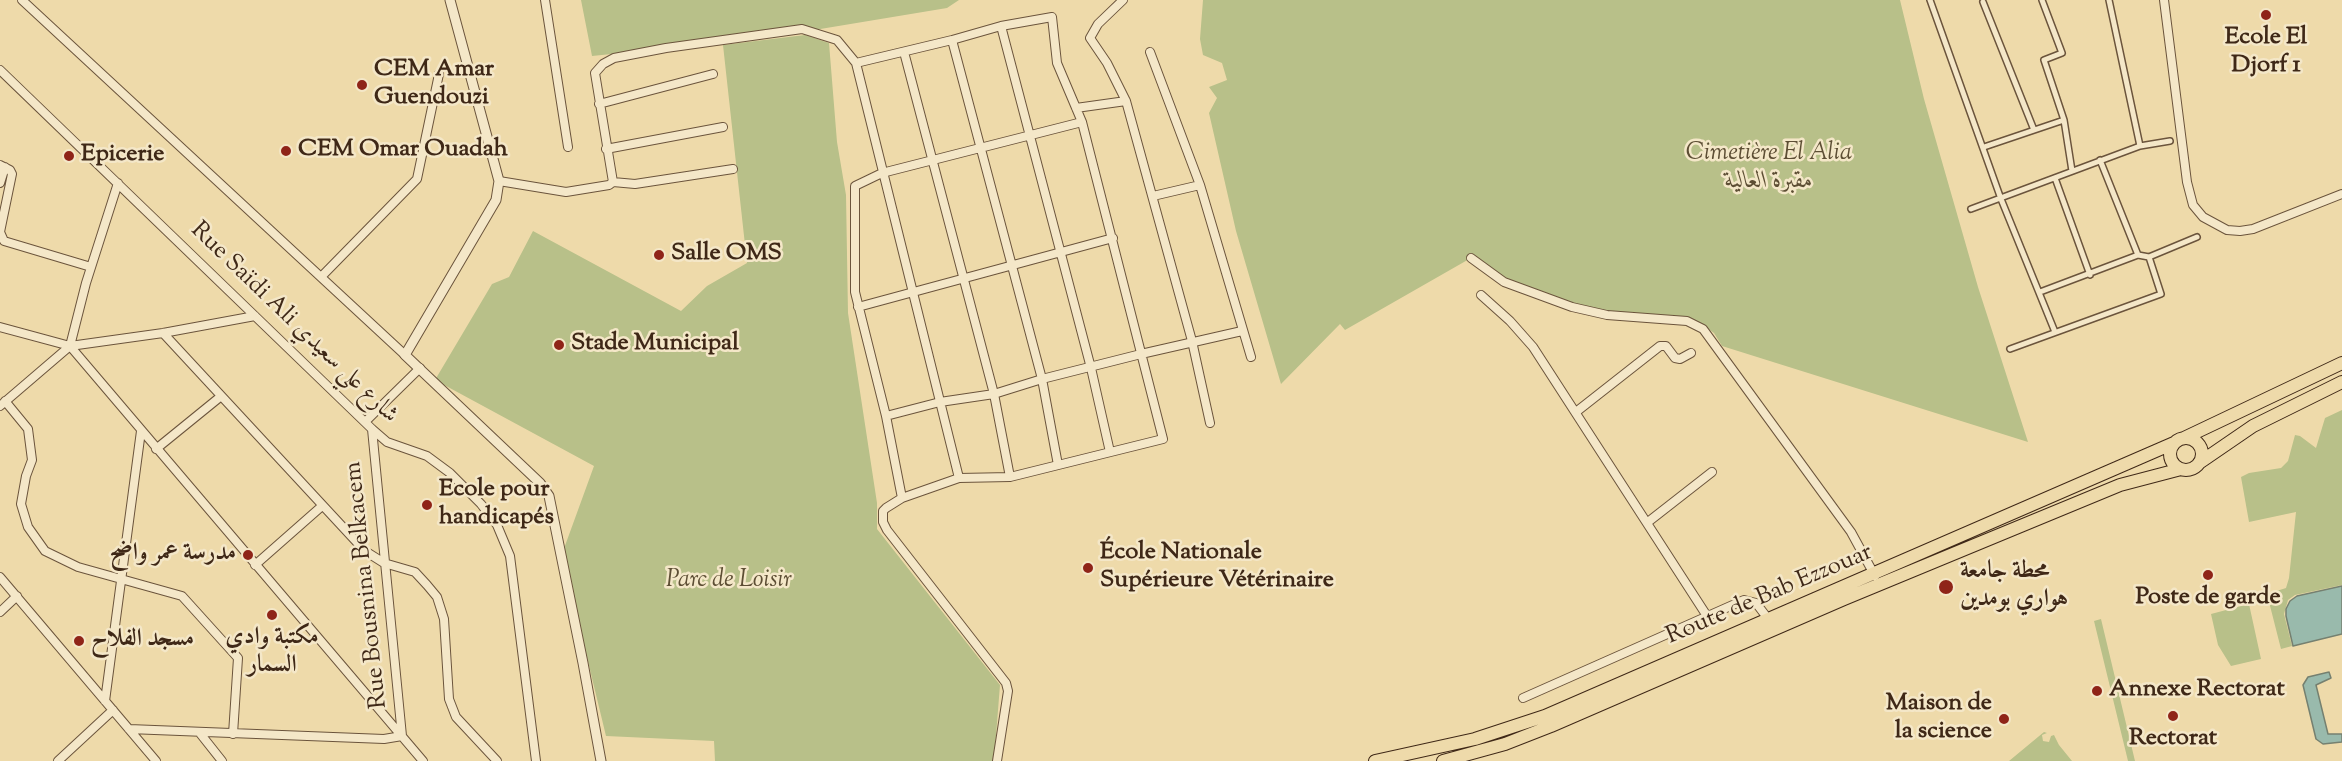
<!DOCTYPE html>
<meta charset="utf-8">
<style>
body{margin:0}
canvas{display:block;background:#eedaaa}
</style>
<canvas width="2342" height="761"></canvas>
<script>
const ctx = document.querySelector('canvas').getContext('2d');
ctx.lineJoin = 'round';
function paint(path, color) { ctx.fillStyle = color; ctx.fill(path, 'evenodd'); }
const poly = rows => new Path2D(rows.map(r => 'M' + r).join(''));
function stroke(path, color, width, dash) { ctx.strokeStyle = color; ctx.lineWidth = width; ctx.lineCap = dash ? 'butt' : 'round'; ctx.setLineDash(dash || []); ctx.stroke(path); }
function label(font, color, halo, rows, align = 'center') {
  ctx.font = font + ' "Sorts Mill Goudy",Amiri,serif'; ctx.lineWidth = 5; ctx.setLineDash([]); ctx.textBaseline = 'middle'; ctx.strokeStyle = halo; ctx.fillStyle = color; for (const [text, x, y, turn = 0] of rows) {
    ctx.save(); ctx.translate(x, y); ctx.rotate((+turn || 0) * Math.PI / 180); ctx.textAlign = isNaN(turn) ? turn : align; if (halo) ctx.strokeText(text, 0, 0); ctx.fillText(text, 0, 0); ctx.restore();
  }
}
const green = poly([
 [581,0,959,0,947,8,760,39,592,56],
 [1203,0,1900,0,1924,99,1978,287,2028,442,1722,346,1714,333,1704,326,1597,312,1499,276,1471,258,1345,330,1340,324,1281,384,1236,231,1209,113,1217,98,1209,87,1227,80,1222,63,1203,55,1200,39],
 [805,35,829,43,837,142,846,195,848,313,877,503,877,529,1000,685,994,761,715,761,714,741,606,736,562,554,594,466,435,380,492,284,509,277,533,231,681,311,707,286,747,263,723,45],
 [2342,410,2342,585,2295,595,2288,600,2284,614,2292,646,2281,649,2267,594,2286,588,2289,578,2296,512,2249,522,2241,477,2249,473,2281,468,2288,461,2295,435,2300,436,2316,448,2325,418],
 [2249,604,2261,659,2231,666,2218,645,2211,614],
 [2101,619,2135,761,2128,761,2094,621],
 [2044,732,2047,733,2042,735,2043,741,2049,742,2051,736,2054,735,2059,745,2072,761,2009,761]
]);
const water = poly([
 [2342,586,2342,634,2293,646,2286,616,2286,609,2290,601,2297,596,2342,586],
 [2329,672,2331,678,2316,685,2328,734,2342,734,2342,742,2323,744,2316,739,2303,685,2308,677,2329,672]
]);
const pedestrian = poly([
 [1930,0,2001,199,2055,332],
 [2109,0,2140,146],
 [1983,2,2034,130],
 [2064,120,2072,171],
 [1984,147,2064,120,2044,60,2062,53,2042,0],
 [2100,160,2138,255],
 [2055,178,2090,275],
 [1971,209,2140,146,2170,141],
 [2040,292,2138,255,2149,257],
 [2010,349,2161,294,2149,257,2197,237]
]);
const minor = poly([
 [22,0,405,355],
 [545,0,568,147],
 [1123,0,1098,24,1090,38,1107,63,1126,101,1192,341,1210,423],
 [2164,0,2187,182,2193,205,2203,217,2227,230,2240,231,2253,229,2342,194],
 [1001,26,1091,368,1110,452],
 [952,40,1042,379,1058,465],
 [904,52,994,394,1010,477],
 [1150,52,1200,185,1251,357],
 [856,63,952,40,1001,26,1052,17,1057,63,1082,122,1163,439,1010,477,959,478,902,498,886,508,883,511,883,522,887,530,1006,683,1008,691,997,761],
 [0,70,372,429,387,442,427,456,450,473,481,504,497,525,510,556,536,761],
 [599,104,713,74],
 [1076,108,1126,101],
 [606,149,723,127],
 [0,165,10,170,12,174,0,232,4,241,91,267],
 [499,181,566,192,609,185,613,182,595,73,603,64,614,58,666,48,802,29,837,40,856,63,959,478],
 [613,182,635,184,733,169],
 [0,183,5,167],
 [1153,196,1200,185],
 [1471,258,1504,282,1572,307,1607,315,1687,321,1703,329,1851,532,1875,576],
 [321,277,417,179,439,74],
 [1481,295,1510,321,1533,347,1707,616],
 [858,307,1113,238],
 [0,327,70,346,423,761],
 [163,333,365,551,384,563,415,572,427,585,437,597,444,619,449,699,456,717,497,761],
 [70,346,163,333,255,316],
 [70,346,86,283,118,183],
 [5,401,28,429,32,460,26,476,21,504,28,527,45,551,78,567,182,596,238,658,233,734],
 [0,406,70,346],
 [1576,412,1660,346,1666,346,1675,358,1680,359,1691,353],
 [886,416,940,402,994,394,1042,379,1141,354,1242,331],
 [365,422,420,368],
 [156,449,220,397],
 [902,498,886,416,855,292,855,186,882,173,1082,122],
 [1648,522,1712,472],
 [255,565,322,506],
 [0,577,156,761],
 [0,612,17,596],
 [1523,698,1744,600,1756,603,1769,620],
 [105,701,141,431],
 [129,729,384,739,402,736,372,429],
 [199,732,222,761],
 [58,761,113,710]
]);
const tertiary = poly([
 [450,0,499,181,496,200,405,355,540,483,549,496,583,663,601,761]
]);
const primary = poly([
 [2184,438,2342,363],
 '2170 454a16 16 0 1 1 32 0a16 16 0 1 1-32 0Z',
 [2199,463,2253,426,2342,382],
 [1375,761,1475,739,1545,716,2174,443],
 [1443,761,1505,744,1551,726,1844,599,2120,485,2181,469]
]);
const markers = [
 [2266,15,6,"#8f2418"],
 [362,85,6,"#8f2418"],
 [286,151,6,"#8f2418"],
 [69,156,6,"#8f2418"],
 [659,255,6,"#8f2418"],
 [559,345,6,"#8f2418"],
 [427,505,6,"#8f2418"],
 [248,555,6,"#8f2418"],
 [1088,568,6,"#8f2418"],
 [2208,575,6,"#8f2418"],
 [1946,587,8,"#8f2418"],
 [272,615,6,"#8f2418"],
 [79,641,6,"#8f2418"],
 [2097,691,6,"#8f2418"],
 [2173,716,6,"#8f2418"],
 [2004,719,6,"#8f2418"]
];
const poiNames = [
 ["Ecole El",2266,39,"center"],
 ["Djorf 1",2266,67,"center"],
 ["CEM Amar",374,71],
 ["Guendouzi",374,99],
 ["CEM Omar Ouadah",298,151],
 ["Epicerie",81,156],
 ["Salle OMS",671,255],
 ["Stade Municipal",571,345],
 ["Ecole pour",439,491],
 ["handicapés",439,519],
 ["École Nationale",1100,554],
 ["Supérieure Vétérinaire",1100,582],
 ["مدرسة عمر واضح",236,555,"right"],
 ["محطة جامعة",1960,573],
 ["هواري بومدين",1960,601],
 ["Poste de garde",2208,599,"center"],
 ["مكتبة وادي",272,639,"center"],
 ["السمار",272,667,"center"],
 ["مسجد الفلاح",91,641],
 ["Annexe Rectorat",2109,691],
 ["Maison de",1992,705,"right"],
 ["la science",1992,733,"right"],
 ["Rectorat",2173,740,"center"]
];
const parkNames = [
 ["Cimetière El Alia",1769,155],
 ["مقبرة العالية",1769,183],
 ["Parc de Loisir",729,582]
];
const streetNames = [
 ["Rue Saïdi Ali شارع علي سعيدي",293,324,44],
 ["Rue Bousnina Belkacem",368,585,-96],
 ["Route de Bab Ezzouar",1770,596,-23]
];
paint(green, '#b8c089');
paint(water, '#99baac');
stroke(water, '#758070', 1.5);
stroke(pedestrian, '#6b543c', 8);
stroke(minor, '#6b543c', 10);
stroke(tertiary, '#6b543c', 11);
stroke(primary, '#3f2817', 14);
stroke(pedestrian, '#f4e7c8', 5);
stroke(minor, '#f4e7c8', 8);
stroke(tertiary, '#f4e7c8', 9);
stroke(primary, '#eedaaa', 12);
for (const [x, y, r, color] of markers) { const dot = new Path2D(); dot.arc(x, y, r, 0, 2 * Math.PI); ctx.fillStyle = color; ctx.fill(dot); stroke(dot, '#f4e7c8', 2); }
label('bold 24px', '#3f2817', '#f4e7c8', poiNames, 'left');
label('italic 24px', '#5d4e34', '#f4e7c8', parkNames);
label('24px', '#3f2817', '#f4e7c8', streetNames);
</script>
